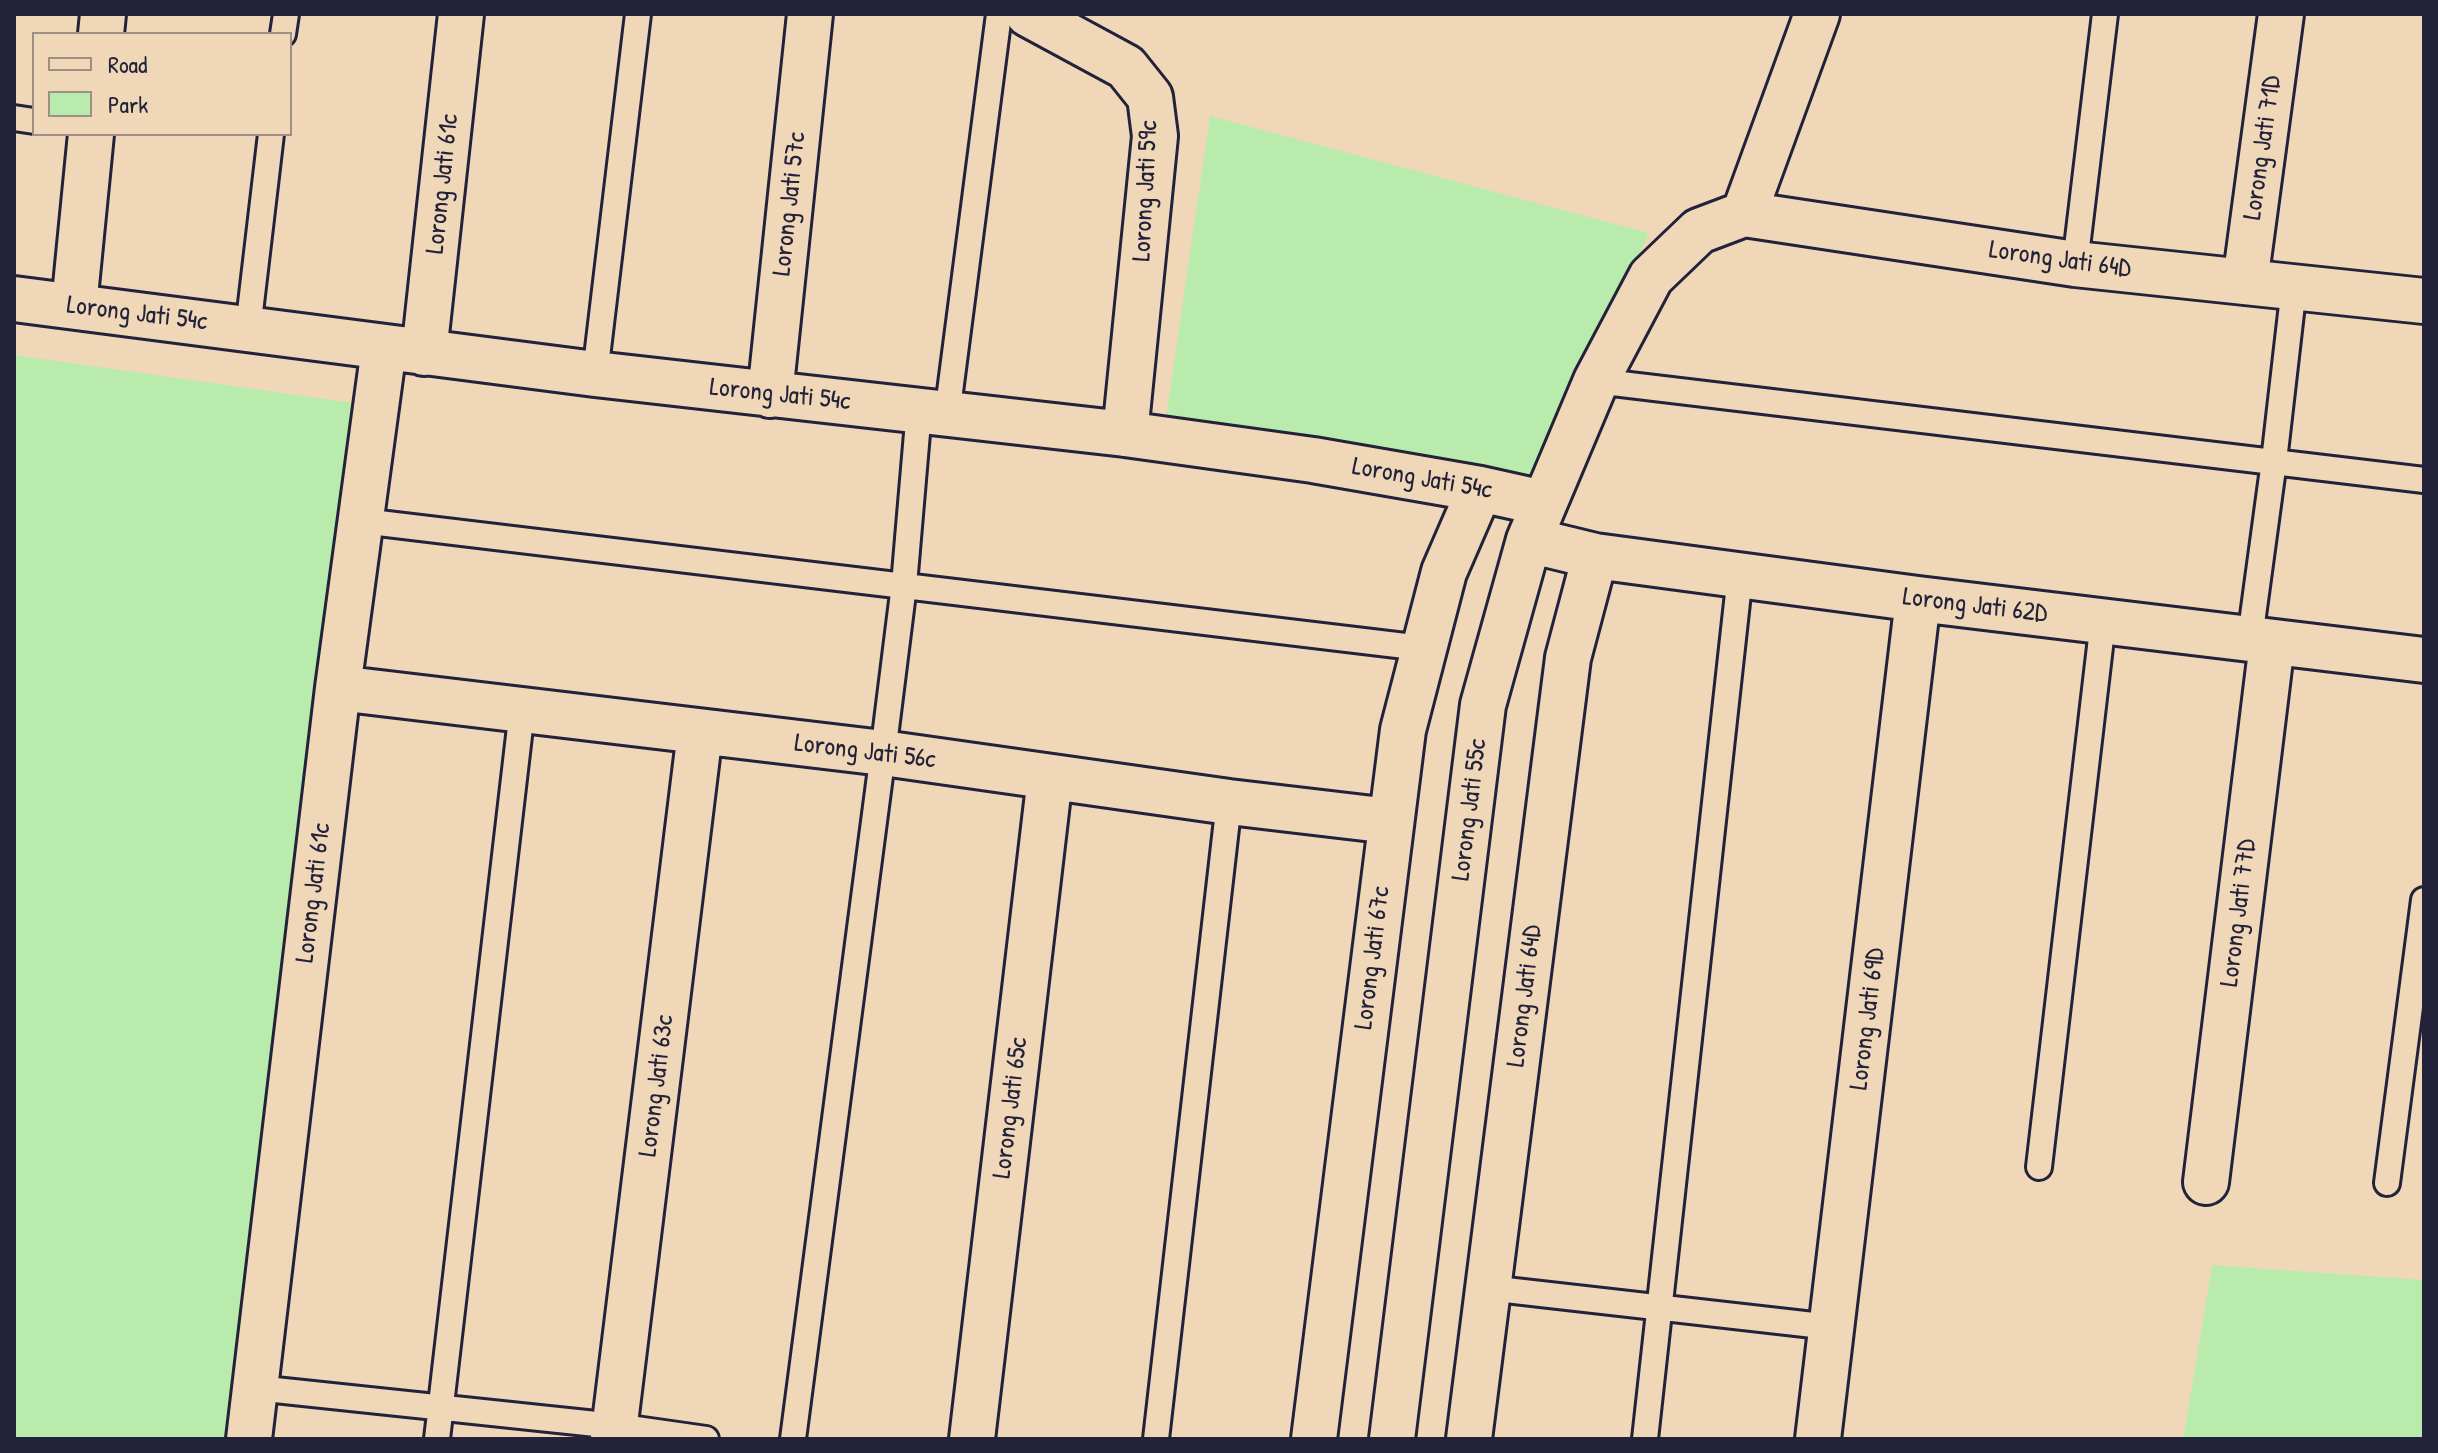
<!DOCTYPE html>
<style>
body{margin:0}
#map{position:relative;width:2438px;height:1453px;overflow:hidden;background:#f0d7b8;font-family:"Patrick Hand",sans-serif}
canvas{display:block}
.frame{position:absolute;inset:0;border:16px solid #22223b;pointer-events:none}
.legend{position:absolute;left:32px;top:32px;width:260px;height:104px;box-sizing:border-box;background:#f0d7b8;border:2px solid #9e8f86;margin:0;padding:10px 14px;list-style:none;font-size:24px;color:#22223b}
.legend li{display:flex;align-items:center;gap:16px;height:40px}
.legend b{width:40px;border:2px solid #9e8f86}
</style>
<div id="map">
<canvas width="2438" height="1453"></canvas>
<div class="frame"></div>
<ul class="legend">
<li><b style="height:10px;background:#f0d7b8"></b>Road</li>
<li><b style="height:22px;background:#b9ecac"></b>Park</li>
</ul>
</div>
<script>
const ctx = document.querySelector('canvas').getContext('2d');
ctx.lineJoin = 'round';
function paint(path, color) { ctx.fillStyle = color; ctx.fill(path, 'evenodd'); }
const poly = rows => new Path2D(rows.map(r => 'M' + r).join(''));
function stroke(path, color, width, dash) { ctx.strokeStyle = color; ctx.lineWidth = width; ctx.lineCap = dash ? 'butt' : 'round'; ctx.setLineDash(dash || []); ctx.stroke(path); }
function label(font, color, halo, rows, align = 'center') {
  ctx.font = font + ' "Patrick Hand",sans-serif'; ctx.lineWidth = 6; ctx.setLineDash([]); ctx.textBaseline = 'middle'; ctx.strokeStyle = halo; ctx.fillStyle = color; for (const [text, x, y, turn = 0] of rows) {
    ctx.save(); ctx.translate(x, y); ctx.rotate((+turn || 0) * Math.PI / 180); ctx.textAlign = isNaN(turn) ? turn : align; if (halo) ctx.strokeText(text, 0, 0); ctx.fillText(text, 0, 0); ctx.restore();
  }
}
const green = poly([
 [1210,116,1649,233,1519,524,1162,445],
 [14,355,368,405,228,1439,14,1439],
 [2212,1265,2424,1280,2424,1439,2183,1439]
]);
const lane = poly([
 [283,34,286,14],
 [14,118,34,121],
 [2075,264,2105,14],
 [248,329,271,134],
 [595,374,638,14],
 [1596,381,2424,480],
 [947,415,999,14],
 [362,521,1422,648],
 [2250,638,2274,461,2294,287],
 [2039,1167,2103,621],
 [2387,1183,2424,900],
 [1488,1288,1831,1327],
 [256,1388,615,1426,706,1439],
 [437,1439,522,710],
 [793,1439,883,753,904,585,919,410],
 [1156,1439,1229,802],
 [1645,1439,1740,575]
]);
const street = poly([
 [1028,14,1126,67,1150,97,1155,136,1125,434],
 [101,34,103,14],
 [1744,214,1817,14],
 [2245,282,2281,14],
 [14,299,595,374,1125,434,1313,460,1480,489,1543,503],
 [74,306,91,134],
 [424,353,461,14],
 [770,395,810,14],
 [1529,540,1595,556,1918,599,2424,660],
 [338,688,883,753,1229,802,1390,821],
 [2206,1182,2272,643],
 [249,1439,338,688,384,348],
 [613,1439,700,732],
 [972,1439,1050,777],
 [1314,1439,1403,730,1444,572,1480,489],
 [1392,1439,1483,705,1529,540,1596,381,1651,277,1699,231,1744,214,2075,264,2424,301],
 [1469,1439,1568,658,1595,556],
 [1818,1439,1918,599]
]);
const streetNames = [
 ["Lorong Jati 71D",2263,148,-82],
 ["Lorong Jati 61c",443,184,-84],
 ["Lorong Jati 59c",1146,191,-87],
 ["Lorong Jati 57c",790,204,-84],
 ["Lorong Jati 64D",2060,260,8],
 ["Lorong Jati 54c",137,314,7],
 ["Lorong Jati 54c",780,395,6],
 ["Lorong Jati 54c",1422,479,10],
 ["Lorong Jati 62D",1975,606,7],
 ["Lorong Jati 56c",865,752,7],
 ["Lorong Jati 55c",1470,810,-83],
 ["Lorong Jati 61c",314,893,-83],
 ["Lorong Jati 77D",2239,913,-83],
 ["Lorong Jati 67c",1373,958,-83],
 ["Lorong Jati 64D",1525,996,-83],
 ["Lorong Jati 69D",1868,1019,-83],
 ["Lorong Jati 63c",657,1086,-83],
 ["Lorong Jati 65c",1011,1108,-83]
];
paint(green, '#b9ecac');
stroke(lane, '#22223b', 30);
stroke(street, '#22223b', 50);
stroke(lane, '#f0d7b8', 24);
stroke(street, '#f0d7b8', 44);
label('26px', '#22223b', '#f0d7b8', streetNames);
</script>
